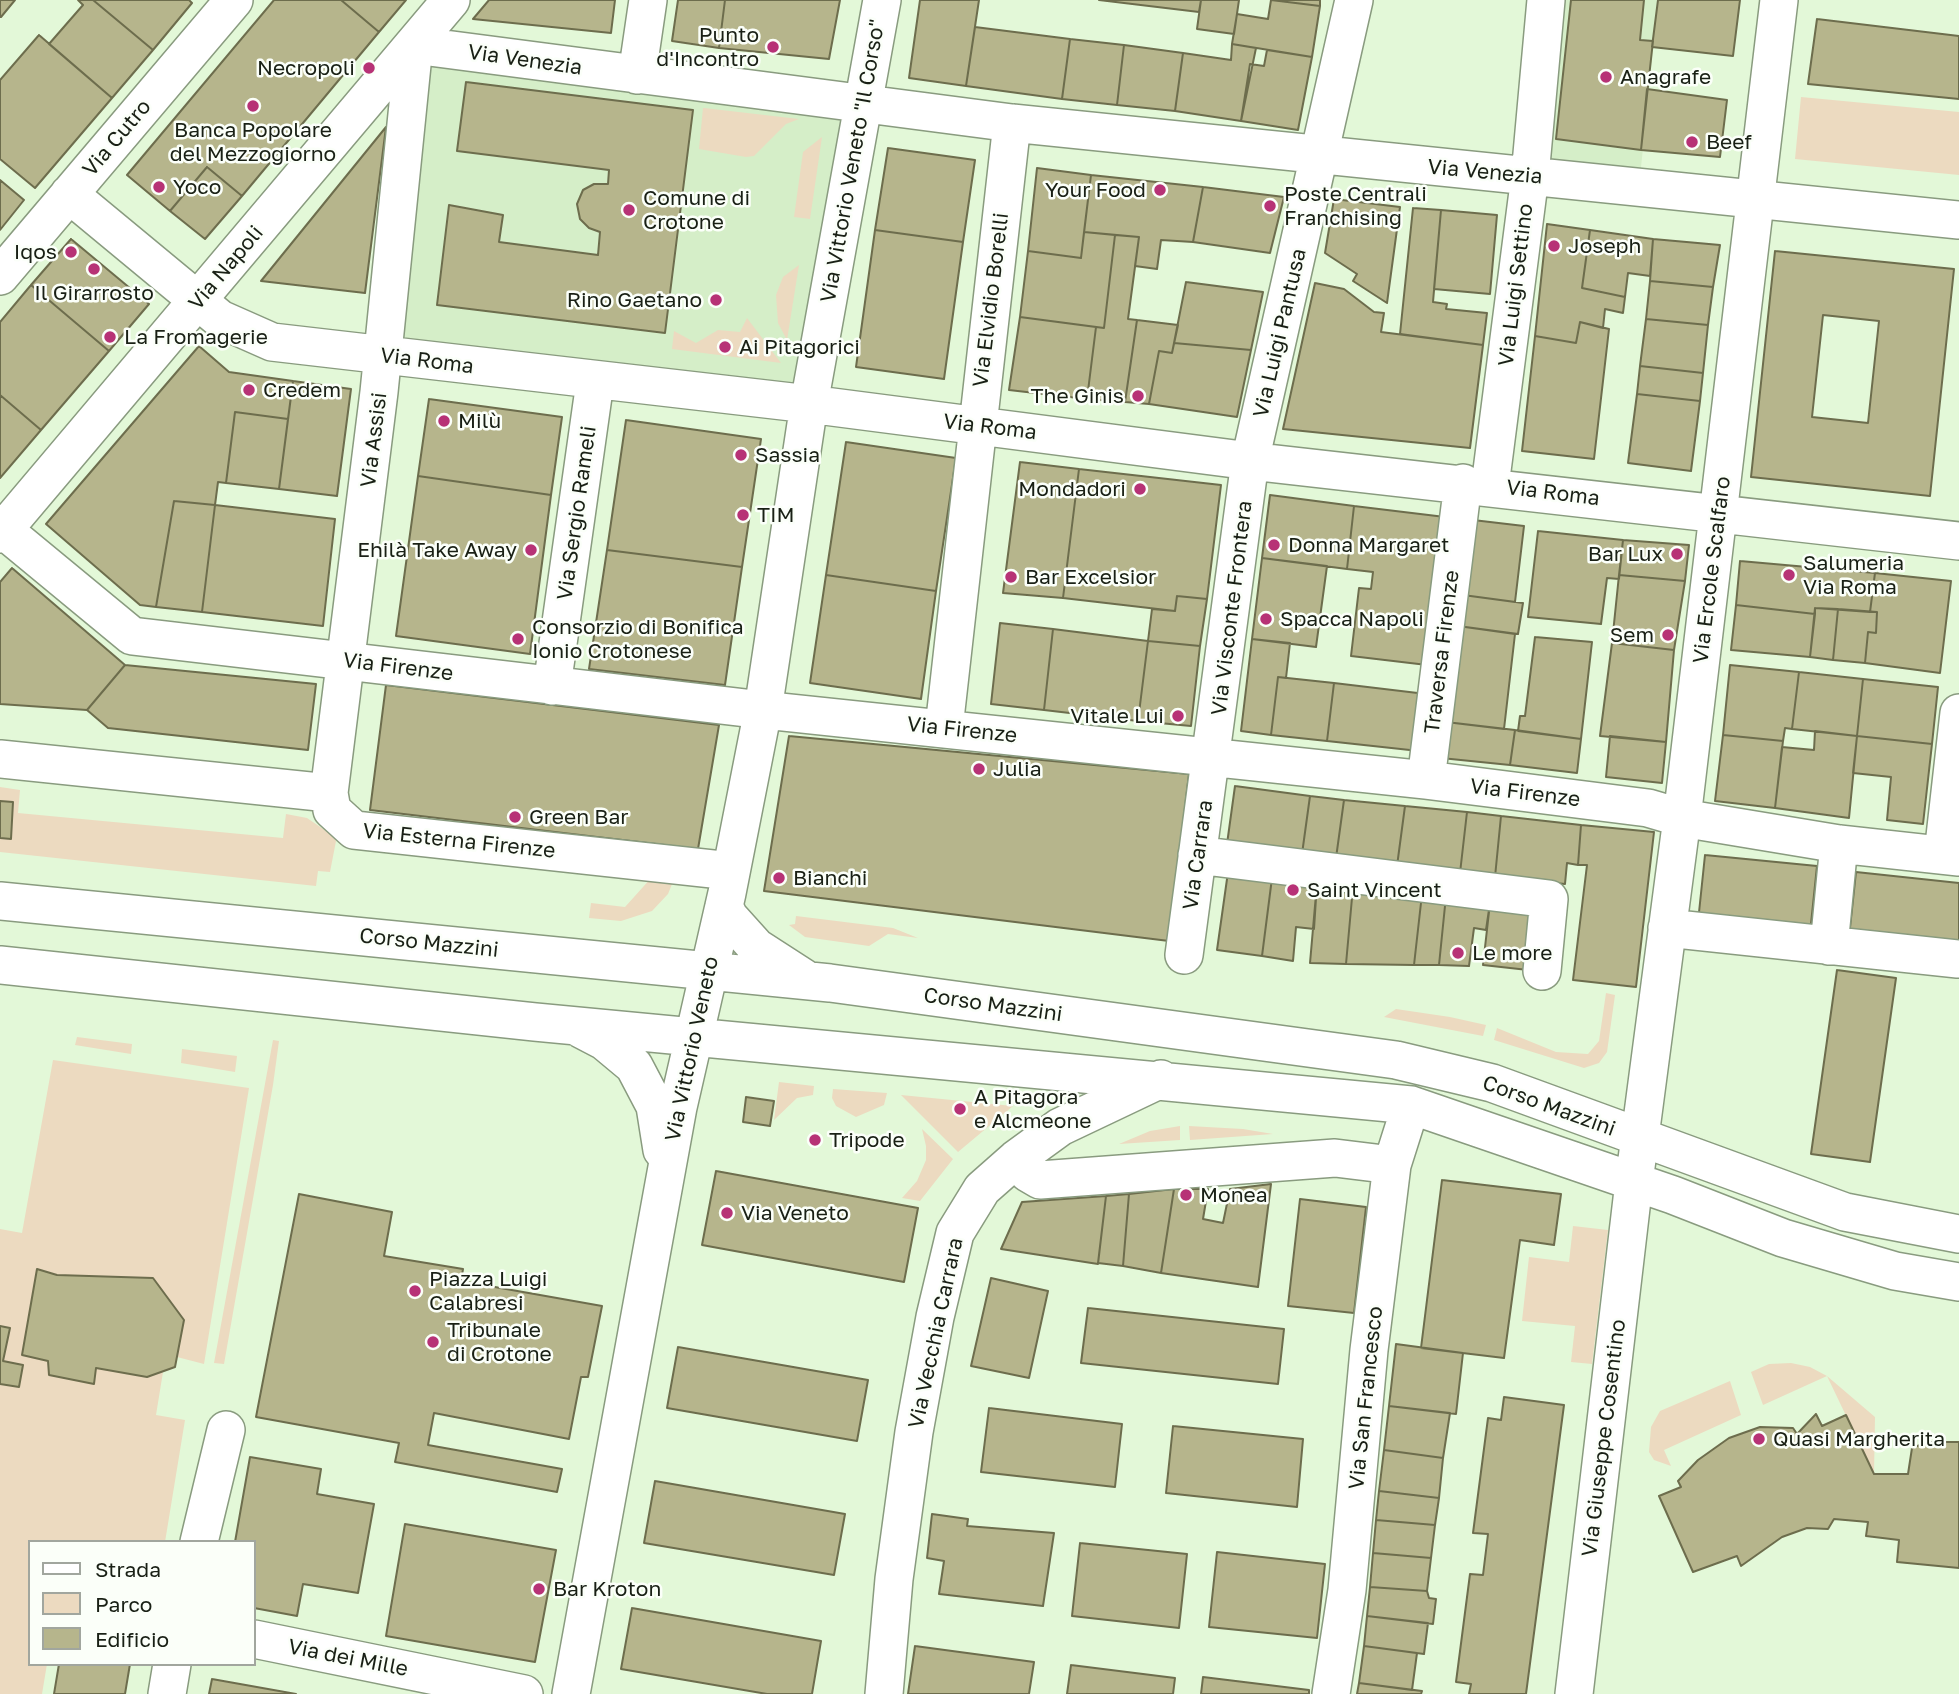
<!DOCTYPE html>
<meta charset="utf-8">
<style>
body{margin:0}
#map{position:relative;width:1959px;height:1694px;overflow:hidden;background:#e3f8d8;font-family:"Golos Text",sans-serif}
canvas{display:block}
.legend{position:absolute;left:28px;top:1540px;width:228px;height:126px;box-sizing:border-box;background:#fbfff9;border:2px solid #a1a69e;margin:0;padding:9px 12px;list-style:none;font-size:21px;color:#192015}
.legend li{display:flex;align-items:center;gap:14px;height:35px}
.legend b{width:35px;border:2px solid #a1a69e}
</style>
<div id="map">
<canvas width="1959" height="1694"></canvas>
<ul class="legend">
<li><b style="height:9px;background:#fff"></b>Strada</li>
<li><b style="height:19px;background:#ecdac0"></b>Parco</li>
<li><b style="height:19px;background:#b6b58c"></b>Edificio</li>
</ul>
</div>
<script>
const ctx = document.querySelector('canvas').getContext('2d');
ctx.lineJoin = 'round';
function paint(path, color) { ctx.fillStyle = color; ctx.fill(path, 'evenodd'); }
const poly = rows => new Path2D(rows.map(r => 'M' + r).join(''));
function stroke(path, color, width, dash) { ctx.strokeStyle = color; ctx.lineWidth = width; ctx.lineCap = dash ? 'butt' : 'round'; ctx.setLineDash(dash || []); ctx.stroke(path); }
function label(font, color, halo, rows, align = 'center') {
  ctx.font = font + ' "Golos Text",sans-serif'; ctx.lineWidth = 5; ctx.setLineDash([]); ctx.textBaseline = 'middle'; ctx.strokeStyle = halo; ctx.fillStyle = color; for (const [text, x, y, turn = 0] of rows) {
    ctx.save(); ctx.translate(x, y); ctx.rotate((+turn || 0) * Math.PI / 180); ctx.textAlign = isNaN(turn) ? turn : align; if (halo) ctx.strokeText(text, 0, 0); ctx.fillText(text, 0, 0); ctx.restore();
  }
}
const built = poly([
 [1546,0,1658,0,1639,187,1530,176],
 [414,45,863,104,809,404,383,356]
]);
const green = poly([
 [1801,97,1959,112,1959,175,1795,159],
 [703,108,704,108,799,119,786,124,754,156,746,157,699,149],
 [822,137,810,219,794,217,803,152],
 [799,265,787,340,778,323,776,295,783,277],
 [747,318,781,363,672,349,674,331,696,343,718,330,740,332],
 [0,787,20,790,18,813,283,838,286,814,307,818,332,835,336,841,330,872,318,871,316,886,0,852],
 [652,877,674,879,668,894,652,911,621,921,589,918,591,903,625,907],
 [796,916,893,928,918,938,888,934,869,946,805,937,789,925,795,924],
 [1606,993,1615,995,1607,1052,1599,1063,1584,1068,1494,1040,1497,1028,1556,1052,1588,1054,1599,1041],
 [1396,1009,1450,1017,1486,1025,1483,1036,1384,1017],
 [77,1037,132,1044,131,1054,75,1045],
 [273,1040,279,1041,273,1085,224,1364,214,1363],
 [182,1049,237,1056,235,1072,181,1063],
 [53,1060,249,1088,204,1364,177,1357,184,1320,153,1278,57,1275,37,1270,22,1355,48,1361,49,1375,93,1384,96,1368,147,1377,163,1372,156,1415,185,1420,165,1542,30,1542,30,1664,47,1664,42,1694,0,1694,0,1384,18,1387,23,1365,3,1361,10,1328,0,1326,0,1229,22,1233],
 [779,1082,814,1086,813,1095,797,1098,774,1120],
 [833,1089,887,1093,884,1105,856,1117,836,1106,832,1098],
 [901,1095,1013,1106,958,1152],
 [1180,1126,1180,1140,1119,1144,1150,1131],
 [1189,1126,1243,1129,1273,1134,1190,1140],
 [922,1129,953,1159,920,1201,902,1198,917,1181,926,1160,926,1146],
 [1573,1226,1608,1230,1592,1364,1571,1362,1575,1326,1522,1321,1529,1257,1569,1262],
 [1791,1363,1810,1367,1827,1376,1875,1417,1874,1474,1827,1376,1763,1405,1751,1372,1769,1364],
 [1730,1381,1741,1415,1664,1450,1671,1466,1654,1460,1649,1452,1651,1427,1660,1411]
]);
const building = poly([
 [0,0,15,0,1,17,0,17,0,0],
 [78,0,93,0,153,50,112,98,49,44,83,5,78,0],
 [93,0,189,0,192,3,153,50,93,0],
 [274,0,341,0,379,32,242,196,207,167,170,211,127,175,274,0],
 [341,0,406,0,379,32,341,0],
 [489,0,615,0,611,33,473,19,489,0],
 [678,0,725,0,719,48,672,41,678,0],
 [725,0,840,0,829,59,719,48,725,0],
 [920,0,979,0,966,86,909,78,920,0],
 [1099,0,1201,0,1199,12,1099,0],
 [1201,0,1239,0,1234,34,1197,29,1201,0],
 [1271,0,1320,0,1320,6,1271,0],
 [1271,0,1320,6,1312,57,1232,44,1237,14,1268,19,1271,0],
 [1571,0,1644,0,1640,40,1653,41,1641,150,1556,139,1571,0],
 [1658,0,1740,0,1733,56,1652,47,1658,0],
 [1817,19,1959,36,1959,99,1808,84,1817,19],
 [975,27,1070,39,1062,99,966,86,975,27],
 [39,35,112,98,35,188,0,159,0,80,39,35],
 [1070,39,1124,45,1117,105,1062,99,1070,39],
 [1232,44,1256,48,1241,121,1175,111,1183,53,1231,60,1232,44],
 [1124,45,1183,53,1175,111,1117,105,1124,45],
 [1267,50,1312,57,1298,130,1241,121,1250,64,1264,66,1267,50],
 [466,82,693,110,665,333,437,305,449,205,503,215,499,242,598,255,600,232,589,228,580,219,577,204,583,190,594,184,608,184,609,170,457,151,466,82],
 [1647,89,1727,100,1720,157,1641,150,1647,89],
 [386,127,365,293,261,281,386,127],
 [888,148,975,160,963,242,875,230,888,148],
 [207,167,242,196,205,239,170,211,207,167],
 [1037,168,1091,175,1081,258,1028,251,1037,168],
 [1091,175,1203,187,1193,242,1161,240,1157,269,1135,266,1139,237,1084,232,1091,175],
 [0,180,24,200,0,230,0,180],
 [1203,187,1284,197,1270,253,1193,242,1203,187],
 [1334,199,1400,207,1387,303,1353,281,1357,274,1325,253,1334,199],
 [1413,208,1441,210,1433,302,1447,304,1446,309,1487,313,1483,345,1400,334,1413,208],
 [1441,210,1497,215,1490,294,1434,289,1441,210],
 [1547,224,1590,230,1582,288,1625,297,1623,313,1605,309,1603,328,1580,322,1576,343,1535,336,1547,224],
 [875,230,963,242,944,379,856,367,875,230],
 [1590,230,1653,239,1650,276,1628,273,1625,297,1582,288,1590,230],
 [1084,232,1115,235,1104,328,1020,317,1028,251,1081,258,1084,232],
 [1115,235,1139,237,1128,319,1137,320,1125,402,1087,399,1096,327,1104,328,1115,235],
 [71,239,149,304,109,351,31,285,71,239],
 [1653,239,1720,245,1713,287,1650,281,1653,239],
 [1775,251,1954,269,1930,496,1751,477,1775,251],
 [1823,315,1879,321,1868,423,1812,417,1823,315],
 [1650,281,1713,287,1708,325,1646,319,1650,281],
 [1186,282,1263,292,1251,350,1174,343,1186,282],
 [1315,283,1344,289,1374,312,1384,313,1381,332,1483,345,1470,448,1283,429,1315,283],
 [31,285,109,351,41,430,0,395,0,322,31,285],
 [1020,317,1096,327,1087,399,1009,390,1020,317],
 [1646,319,1708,325,1703,373,1640,366,1646,319],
 [1137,320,1178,325,1172,353,1159,351,1149,404,1125,402,1137,320],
 [1580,322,1609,329,1594,459,1522,451,1535,336,1576,343,1580,322],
 [1174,343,1251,350,1237,417,1149,404,1159,351,1172,353,1174,343],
 [199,346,229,372,293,381,288,419,235,412,226,483,218,482,215,505,174,501,156,607,140,605,46,524,199,346],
 [1640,366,1703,373,1700,401,1637,394,1640,366],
 [293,381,351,389,337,496,279,489,293,381],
 [1637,394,1700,401,1691,471,1628,463,1637,394],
 [0,395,41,430,0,478,0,395],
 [429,399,562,417,551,495,418,476,429,399],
 [235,412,288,419,279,489,226,483,235,412],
 [626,420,761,439,742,567,607,550,626,420],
 [846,442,956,458,936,591,826,575,846,442],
 [1020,462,1079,469,1063,598,1003,593,1020,462],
 [1079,469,1221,485,1207,599,1177,596,1175,611,1063,598,1079,469],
 [418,476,551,495,530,654,396,636,418,476],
 [1270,495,1354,506,1347,569,1262,558,1270,495],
 [174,501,215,505,202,612,156,607,174,501],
 [215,505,335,519,323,626,202,612,215,505],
 [1354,506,1445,517,1427,665,1351,656,1359,588,1371,589,1373,572,1347,569,1354,506],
 [1473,520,1524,526,1515,602,1463,595,1473,520],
 [1538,531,1623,540,1619,579,1607,578,1601,624,1528,617,1538,531],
 [1623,540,1689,545,1685,581,1619,575,1623,540],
 [607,550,742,567,725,685,589,669,607,550],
 [1262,558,1327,566,1316,647,1252,639,1262,558],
 [1740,561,1875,573,1870,612,1815,608,1815,614,1736,605,1740,561],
 [12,568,125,665,87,710,0,704,0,582,12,568],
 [1875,573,1951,581,1940,673,1865,663,1868,632,1876,633,1877,612,1870,612,1875,573],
 [826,575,936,591,921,699,810,683,826,575],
 [1619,575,1685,581,1674,650,1612,643,1619,575],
 [1463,595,1523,603,1518,634,1458,626,1463,595],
 [1177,596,1207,599,1200,646,1148,641,1152,609,1175,611,1177,596],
 [1736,605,1815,614,1810,657,1731,650,1736,605],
 [1815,608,1838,609,1833,660,1810,657,1815,608],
 [1838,609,1877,612,1876,633,1868,632,1865,663,1833,660,1838,609],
 [1000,623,1053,629,1044,710,991,704,1000,623],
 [1458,626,1515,634,1504,729,1446,722,1458,626],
 [1053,629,1148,641,1138,721,1044,710,1053,629],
 [1535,637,1592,642,1581,739,1518,731,1520,716,1525,716,1535,637],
 [1252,639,1290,643,1286,678,1278,677,1271,735,1241,731,1252,639],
 [1148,641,1200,646,1191,726,1138,721,1148,641],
 [1612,643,1674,650,1666,742,1600,736,1612,643],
 [125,665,316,684,308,750,108,728,87,710,125,665],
 [1730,665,1799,672,1792,729,1785,728,1783,741,1723,735,1730,665],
 [1799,672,1863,679,1857,736,1792,729,1799,672],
 [1278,677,1334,683,1327,741,1271,735,1278,677],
 [1863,679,1938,687,1932,744,1857,736,1863,679],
 [1334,683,1426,694,1419,751,1327,741,1334,683],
 [386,685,719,725,698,849,370,810,386,685],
 [1446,722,1515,730,1510,765,1441,758,1446,722],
 [1515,730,1581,739,1577,773,1510,765,1515,730],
 [1815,731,1857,736,1849,818,1775,808,1782,747,1814,750,1815,731],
 [1723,735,1783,741,1775,808,1715,801,1723,735],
 [789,736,1189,774,1169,941,764,891,789,736],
 [1610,736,1666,742,1662,783,1606,777,1610,736],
 [1857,736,1932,744,1923,824,1887,820,1891,777,1853,773,1857,736],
 [1235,786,1310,796,1302,854,1227,844,1235,786],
 [1310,796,1344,800,1336,858,1302,854,1310,796],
 [1344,800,1405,806,1397,866,1336,858,1344,800],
 [0,801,13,802,11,839,0,838,0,801],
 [1405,806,1467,812,1460,873,1397,866,1405,806],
 [1467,812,1501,816,1495,877,1460,873,1467,812],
 [1501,816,1581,825,1578,865,1567,863,1565,884,1495,877,1501,816],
 [1581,825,1654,832,1636,987,1573,980,1587,865,1578,865,1581,825],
 [1705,855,1817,866,1810,933,1698,922,1705,855],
 [1228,872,1272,878,1262,956,1217,950,1228,872],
 [1856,872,1959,883,1959,949,1849,937,1856,872],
 [1272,878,1317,883,1314,929,1296,927,1293,961,1262,956,1272,878],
 [1317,883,1353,887,1346,964,1310,963,1317,883],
 [1353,887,1422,894,1414,965,1346,964,1353,887],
 [1422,894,1446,896,1439,965,1414,965,1422,894],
 [1446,896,1490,903,1486,930,1474,928,1469,966,1439,965,1446,896],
 [1490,903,1536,908,1528,970,1483,965,1490,903],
 [1837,970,1896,978,1870,1162,1811,1154,1837,970],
 [746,1097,774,1101,770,1126,743,1122,746,1097],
 [716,1171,918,1208,904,1282,702,1245,716,1171],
 [1442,1180,1561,1194,1554,1245,1520,1240,1504,1358,1421,1348,1442,1180],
 [1271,1184,1258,1287,1161,1273,1174,1189,1208,1189,1203,1219,1223,1223,1230,1189,1271,1184],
 [1174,1189,1161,1273,1123,1266,1129,1194,1174,1189],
 [299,1194,392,1212,384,1256,463,1269,461,1281,602,1306,588,1377,581,1377,569,1439,434,1413,428,1445,562,1469,557,1492,395,1462,399,1443,256,1417,299,1194],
 [1129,1194,1123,1266,1098,1263,1106,1196,1129,1194],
 [1106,1196,1098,1264,1001,1249,1022,1202,1106,1196],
 [1300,1199,1366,1207,1354,1313,1288,1306,1300,1199],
 [37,1269,57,1275,153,1278,184,1320,175,1367,147,1377,96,1368,94,1384,49,1375,48,1361,22,1355,37,1269],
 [991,1278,1048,1291,1029,1378,971,1366,991,1278],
 [1088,1308,1284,1329,1278,1384,1081,1363,1088,1308],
 [0,1326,10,1328,3,1361,23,1365,19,1387,0,1384,0,1326],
 [1396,1344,1463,1353,1456,1414,1389,1406,1396,1344],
 [678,1347,868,1380,857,1441,667,1408,678,1347],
 [1504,1397,1564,1405,1526,1694,1469,1694,1471,1684,1456,1682,1470,1574,1483,1575,1488,1534,1473,1533,1488,1418,1501,1420,1504,1397],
 [1389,1406,1450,1413,1443,1458,1384,1450,1389,1406],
 [989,1408,1122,1424,1115,1487,981,1472,989,1408],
 [1816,1414,1822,1426,1846,1415,1874,1474,1908,1474,1912,1448,1928,1442,1959,1442,1959,1568,1897,1562,1899,1540,1866,1536,1868,1522,1834,1519,1828,1529,1807,1528,1782,1537,1741,1566,1737,1556,1693,1572,1659,1496,1681,1487,1678,1481,1698,1460,1729,1438,1760,1427,1793,1428,1797,1434,1816,1414],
 [1173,1426,1303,1439,1297,1507,1166,1493,1173,1426],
 [1384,1450,1443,1458,1439,1498,1379,1491,1384,1450],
 [250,1457,321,1469,317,1494,374,1504,358,1593,303,1584,297,1616,254,1608,254,1542,235,1542,250,1457],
 [655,1481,845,1514,834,1575,644,1543,655,1481],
 [1379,1491,1439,1498,1435,1525,1376,1520,1379,1491],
 [932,1514,968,1519,967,1526,1054,1533,1043,1606,939,1594,944,1561,927,1558,932,1514],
 [1376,1520,1435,1525,1431,1558,1373,1553,1376,1520],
 [405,1524,556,1550,535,1662,386,1636,405,1524],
 [1080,1543,1187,1554,1179,1628,1072,1616,1080,1543],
 [1217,1552,1325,1564,1317,1638,1209,1627,1217,1552],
 [1373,1553,1431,1558,1427,1591,1370,1587,1373,1553],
 [1370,1587,1427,1591,1429,1598,1436,1599,1433,1624,1367,1616,1370,1587],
 [632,1608,821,1641,812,1694,767,1694,621,1669,632,1608],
 [1367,1616,1428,1623,1424,1654,1364,1646,1367,1616],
 [915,1646,1034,1662,1029,1694,908,1694,915,1646],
 [1364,1646,1417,1653,1412,1690,1359,1683,1364,1646],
 [59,1664,130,1664,125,1694,54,1694,59,1664],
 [1071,1665,1175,1678,1173,1694,1067,1694,1071,1665],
 [1203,1677,1309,1690,1309,1694,1201,1694,1203,1677],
 [212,1679,296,1694,209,1694,212,1679],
 [1359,1683,1422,1691,1421,1694,1357,1694,1359,1683]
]);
const minor = poly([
 [637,75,648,0],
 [69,194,220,319,272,342,809,404,1250,461,1959,541],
 [0,276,234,0],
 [1490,486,1530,176,1546,0],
 [0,527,132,636,763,710,1426,780,1648,808,1682,818,1839,844,1959,857],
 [0,534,451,0],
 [552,686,595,382],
 [944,728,1012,123],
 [0,759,329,793,332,810,354,830,731,871],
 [1426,780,1463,483],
 [329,793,379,392,414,45,1012,123,1959,220],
 [1943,854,1959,713],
 [1197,855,1549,899,1542,971],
 [0,901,830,983,1396,1060,1492,1083,1845,1212,1959,1234],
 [724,906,729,917,756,947,804,978],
 [1667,928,1958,959],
 [1829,946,1839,844],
 [1184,955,1250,461,1354,0],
 [0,965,535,1022,1411,1105,1673,1195,1783,1238,1895,1271,1959,1282],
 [581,1029,604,1041,634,1066,655,1106,662,1150],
 [1016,1159,1028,1173,1040,1180,1335,1158,1392,1165],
 [199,1542,226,1430],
 [254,1639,524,1694],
 [167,1694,172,1664],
 [571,1694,678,1107,727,893,763,710,809,404,882,0],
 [884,1694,894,1579,914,1432,935,1317,955,1233,982,1189,1016,1159,1060,1127,1161,1079],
 [1331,1694,1347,1590,1369,1350,1392,1165,1411,1105],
 [1574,1694,1634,1182,1682,818,1779,0]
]);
const markers = [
 [773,47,7,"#b73276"],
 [369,68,7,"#b73276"],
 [1606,77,7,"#b73276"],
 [253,106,7,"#b73276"],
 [1692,142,7,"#b73276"],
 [159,187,7,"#b73276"],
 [1160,190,7,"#b73276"],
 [1270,206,7,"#b73276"],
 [629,210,7,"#b73276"],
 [1554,246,7,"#b73276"],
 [71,252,7,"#b73276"],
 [94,269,7,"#b73276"],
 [716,300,7,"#b73276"],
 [110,337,7,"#b73276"],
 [725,347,7,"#b73276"],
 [249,390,7,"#b73276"],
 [1138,396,7,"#b73276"],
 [444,421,7,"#b73276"],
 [741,455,7,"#b73276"],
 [1140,489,7,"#b73276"],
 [743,515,7,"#b73276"],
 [1274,545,7,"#b73276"],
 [531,550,7,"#b73276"],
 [1677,554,7,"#b73276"],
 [1789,575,7,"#b73276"],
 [1011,577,7,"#b73276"],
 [1266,619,7,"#b73276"],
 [1668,635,7,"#b73276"],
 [518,639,7,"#b73276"],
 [1178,716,7,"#b73276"],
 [979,769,7,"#b73276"],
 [515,817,7,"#b73276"],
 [779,878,7,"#b73276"],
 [1293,890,7,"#b73276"],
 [1458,953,7,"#b73276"],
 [960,1109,7,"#b73276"],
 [815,1140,7,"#b73276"],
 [1186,1195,7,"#b73276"],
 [727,1213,7,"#b73276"],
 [415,1291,7,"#b73276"],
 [433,1342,7,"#b73276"],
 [1759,1439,7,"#b73276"],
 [539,1589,7,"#b73276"]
];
const poiNames = [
 ["Punto",759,35,"right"],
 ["d'Incontro",759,59,"right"],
 ["Necropoli",355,68,"right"],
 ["Anagrafe",1620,77],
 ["Banca Popolare",253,130,"center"],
 ["del Mezzogiorno",253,154,"center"],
 ["Beef",1706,142],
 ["Yoco",173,187],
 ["Your Food",1146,190,"right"],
 ["Poste Centrali",1284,194],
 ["Franchising",1284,218],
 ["Comune di",643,198],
 ["Crotone",643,222],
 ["Joseph",1568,246],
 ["Iqos",57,252,"right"],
 ["Il Girarrosto",94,293,"center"],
 ["Rino Gaetano",702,300,"right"],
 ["La Fromagerie",124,337],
 ["Ai Pitagorici",739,347],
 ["Credem",263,390],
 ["The Ginis",1124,396,"right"],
 ["Milù",458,421],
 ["Sassia",755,455],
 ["Mondadori",1126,489,"right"],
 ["TIM",757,515],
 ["Donna Margaret",1288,545],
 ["Ehilà Take Away",517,550,"right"],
 ["Bar Lux",1663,554,"right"],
 ["Salumeria",1803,563],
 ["Via Roma",1803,587],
 ["Bar Excelsior",1025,577],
 ["Spacca Napoli",1280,619],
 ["Consorzio di Bonifica",532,627],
 ["Ionio Crotonese",532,651],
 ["Sem",1654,635,"right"],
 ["Vitale Lui",1164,716,"right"],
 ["Julia",993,769],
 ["Green Bar",529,817],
 ["Bianchi",793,878],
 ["Saint Vincent",1307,890],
 ["Le more",1472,953],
 ["A Pitagora",974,1097],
 ["e Alcmeone",974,1121],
 ["Tripode",829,1140],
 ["Monea",1200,1195],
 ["Via Veneto",741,1213],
 ["Piazza Luigi",429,1279],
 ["Calabresi",429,1303],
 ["Tribunale",447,1330],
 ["di Crotone",447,1354],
 ["Quasi Margherita",1773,1439],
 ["Bar Kroton",553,1589]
];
const streetNames = [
 ["Via Venezia",525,60,8],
 ["Via Cutro",117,138,-50],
 ["Via Vittorio Veneto \"Il Corso\"",853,161,-80],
 ["Via Venezia",1485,172,5],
 ["Via Napoli",226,268,-50],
 ["Via Luigi Settino",1516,285,-83],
 ["Via Elvidio Borelli",991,300,-83],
 ["Via Luigi Pantusa",1280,333,-77],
 ["Via Roma",427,361,7],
 ["Via Roma",990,427,7],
 ["Via Assisi",374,440,-83],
 ["Via Roma",1553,493,7],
 ["Via Sergio Rameli",577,513,-82],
 ["Via Ercole Scalfaro",1712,570,-83],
 ["Via Visconte Frontera",1232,608,-83],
 ["Traversa Firenze",1442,652,-83],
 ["Via Firenze",398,667,7],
 ["Via Firenze",962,730,6],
 ["Via Firenze",1525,793,7],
 ["Via Esterna Firenze",459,841,6],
 ["Via Carrara",1198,855,-82],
 ["Corso Mazzini",429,943,6],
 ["Corso Mazzini",993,1005,8],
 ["Via Vittorio Veneto",692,1049,-78],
 ["Corso Mazzini",1549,1106,20],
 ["Via Vecchia Carrara",936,1333,-78],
 ["Via San Francesco",1366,1398,-84],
 ["Via Giuseppe Cosentino",1604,1438,-83],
 ["Via dei Mille",348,1658,11]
];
paint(built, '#d5eec8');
paint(green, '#ecdac0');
paint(building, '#b6b58c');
stroke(building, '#6d6d4d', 2);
stroke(minor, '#899b7f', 40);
stroke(minor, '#fff', 37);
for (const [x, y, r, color] of markers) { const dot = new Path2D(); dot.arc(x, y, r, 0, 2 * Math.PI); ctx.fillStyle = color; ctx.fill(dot); stroke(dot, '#fbfff9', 2.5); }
label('21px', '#192015', '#fbfff9', poiNames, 'left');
label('21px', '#192015', '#fbfff9', streetNames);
</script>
